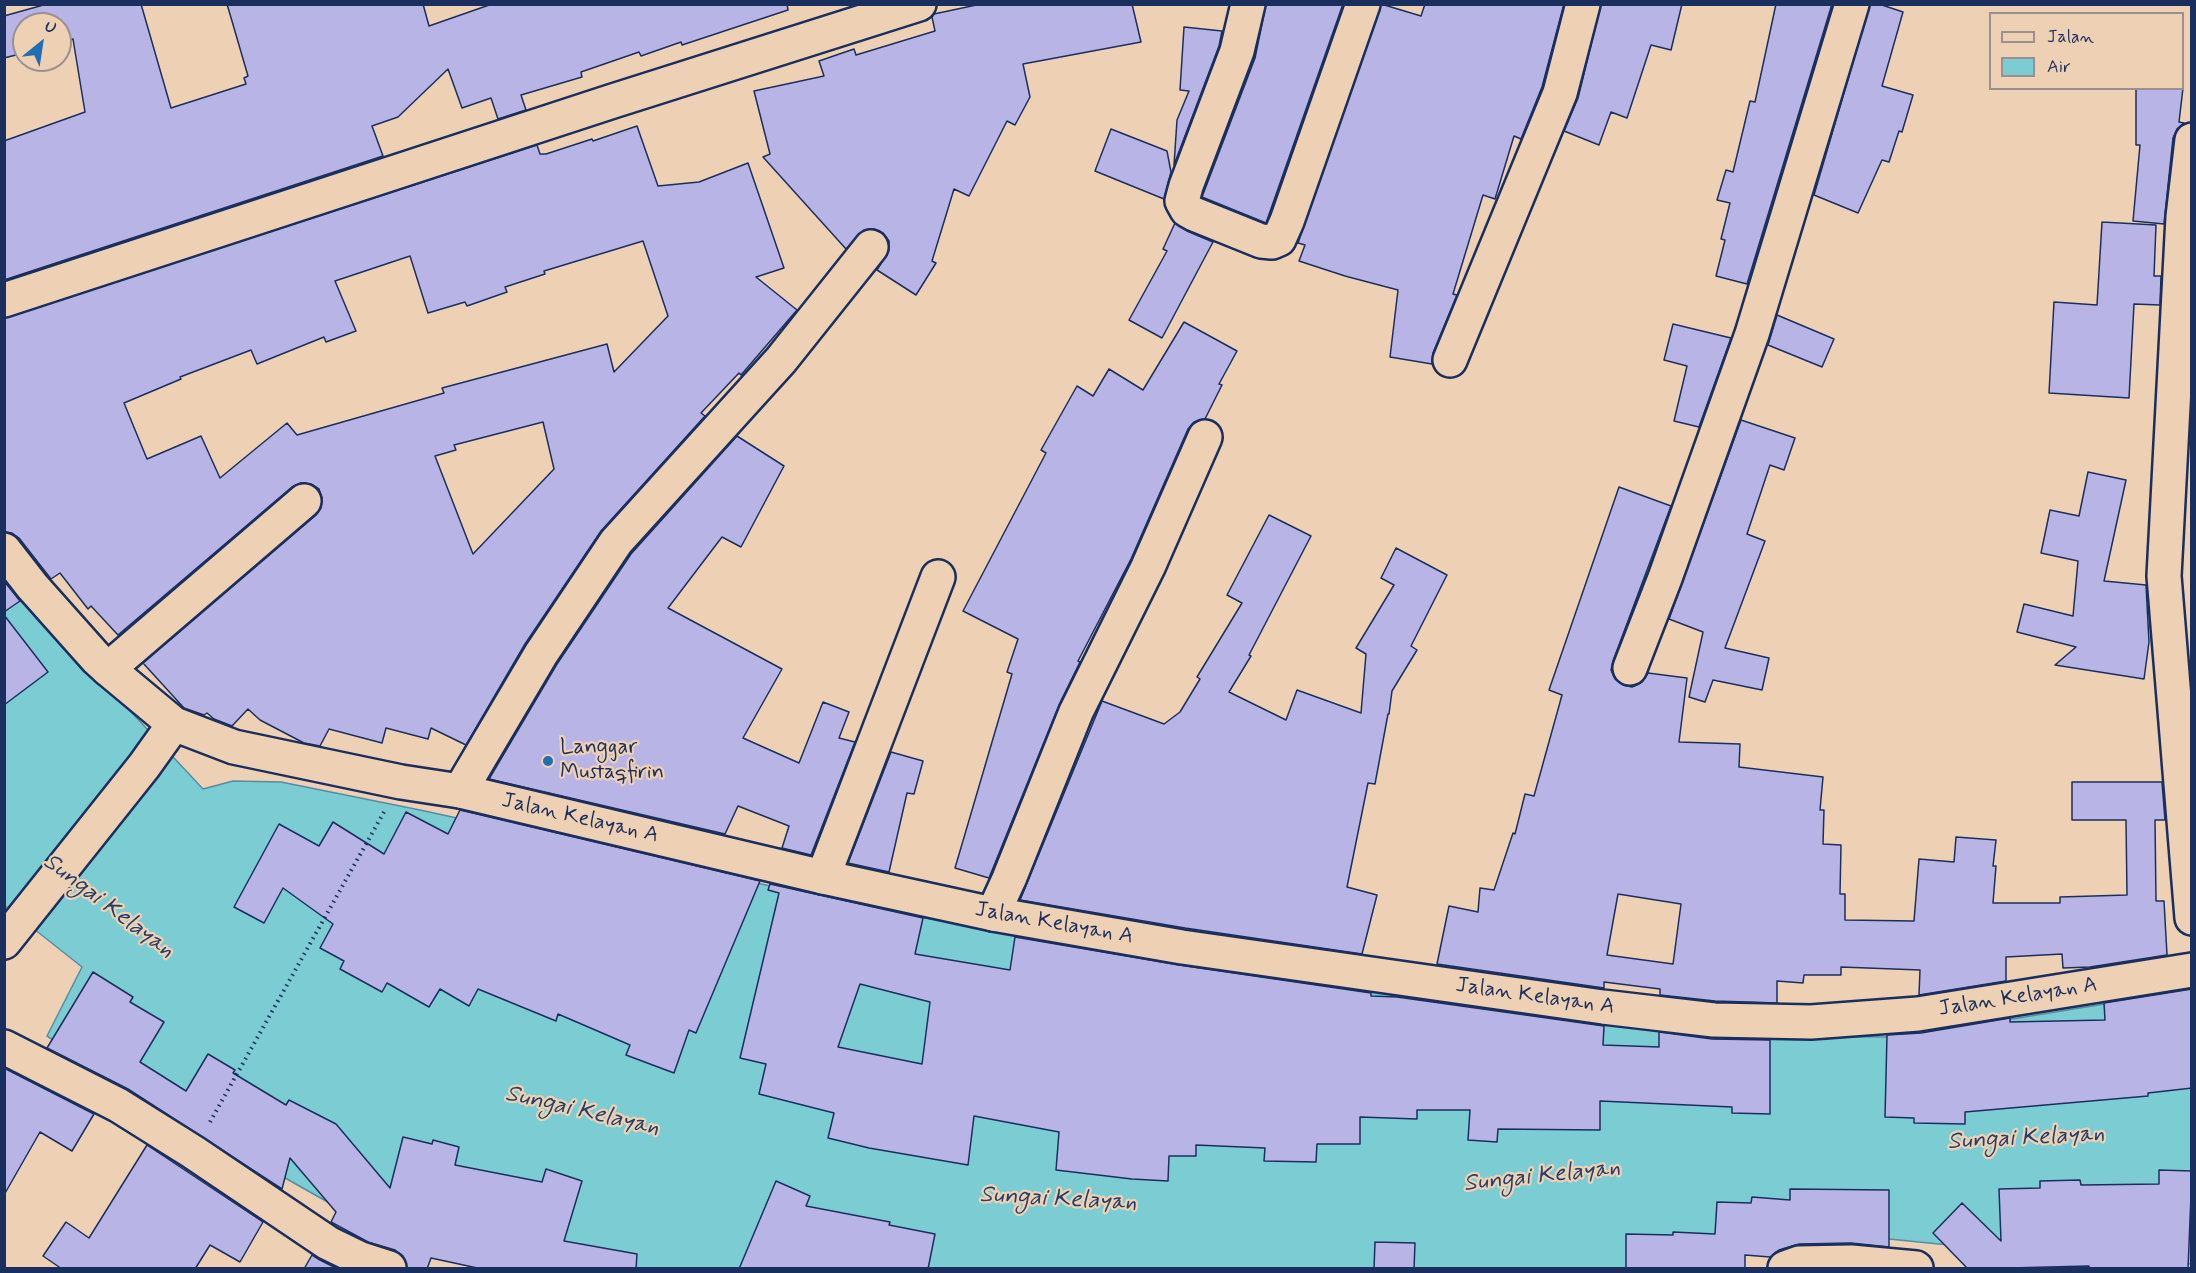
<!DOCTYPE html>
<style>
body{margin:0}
#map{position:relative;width:2196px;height:1273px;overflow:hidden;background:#eed1b4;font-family:Mynerve,sans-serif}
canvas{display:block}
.frame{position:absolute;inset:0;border:6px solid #1b2f5e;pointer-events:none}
.legend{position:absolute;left:1989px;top:12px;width:195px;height:78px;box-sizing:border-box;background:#eed1b4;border:2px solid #9a9092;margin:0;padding:8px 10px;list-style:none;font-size:18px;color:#1b2f5e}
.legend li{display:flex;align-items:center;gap:12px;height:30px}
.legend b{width:30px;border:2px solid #9a9092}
.north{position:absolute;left:12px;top:12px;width:60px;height:60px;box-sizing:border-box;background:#eed1b4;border:2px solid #9a9092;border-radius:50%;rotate:30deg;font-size:16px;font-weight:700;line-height:24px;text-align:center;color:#1b2f5e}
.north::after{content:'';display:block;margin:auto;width:21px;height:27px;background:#1f6fb2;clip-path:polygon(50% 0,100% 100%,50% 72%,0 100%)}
</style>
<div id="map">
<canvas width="2196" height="1273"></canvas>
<div class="frame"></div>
<ul class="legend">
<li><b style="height:8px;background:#eed1b4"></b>Jalan</li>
<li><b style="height:16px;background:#7bccd3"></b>Air</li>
</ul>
<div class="north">U</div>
</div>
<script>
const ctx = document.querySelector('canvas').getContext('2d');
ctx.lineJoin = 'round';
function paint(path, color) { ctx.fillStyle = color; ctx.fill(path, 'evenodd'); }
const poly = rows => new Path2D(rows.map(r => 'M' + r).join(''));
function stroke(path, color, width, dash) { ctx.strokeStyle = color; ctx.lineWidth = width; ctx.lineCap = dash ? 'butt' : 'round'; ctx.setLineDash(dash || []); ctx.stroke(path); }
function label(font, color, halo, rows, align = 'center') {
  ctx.font = font + ' Mynerve,sans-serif'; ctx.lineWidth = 4.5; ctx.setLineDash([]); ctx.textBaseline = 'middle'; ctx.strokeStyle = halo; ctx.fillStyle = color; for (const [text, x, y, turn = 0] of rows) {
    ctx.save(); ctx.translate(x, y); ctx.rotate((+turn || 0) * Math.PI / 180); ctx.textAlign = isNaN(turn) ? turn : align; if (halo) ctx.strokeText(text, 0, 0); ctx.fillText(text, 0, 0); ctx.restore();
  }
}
const water = poly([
 [4,570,105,684,203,789,233,781,281,782,420,810,886,911,1224,971,1730,1036,1901,1037,2191,990,2191,1264,1989,1249,1799,1230,1703,1268,535,1268,349,1214,143,1098,47,1036,82,967,5,906,4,570]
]);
const building = poly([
 [47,4,141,4,171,108,246,84,244,78,248,76,227,4,423,4,429,26,492,4,787,4,788,10,682,45,681,42,641,56,639,52,581,72,582,77,521,95,526,110,498,119,491,98,462,108,448,69,398,117,372,126,383,156,4,280,4,141,85,112,73,39,60,43,60,24,24,24,24,53,4,58,4,16,47,4],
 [981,4,1132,4,1141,42,1023,64,1030,97,1015,125,1007,121,969,196,954,189,932,261,936,263,916,295,877,270,889,250,889,241,883,233,874,229,864,230,846,249,763,157,770,154,754,91,824,76,819,61,854,49,856,55,935,31,932,17,934,14,981,4],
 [1266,4,1343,4,1266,223,1202,197,1255,58,1266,4],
 [1381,4,1421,16,1425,4,1564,4,1542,87,1521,139,1514,136,1495,199,1483,195,1453,294,1457,295,1433,353,1432,364,1390,357,1398,290,1345,276,1299,261,1305,245,1298,243,1381,4],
 [1601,4,1682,4,1671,50,1651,45,1627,118,1611,112,1599,145,1564,131,1578,98,1601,4],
 [1776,4,1832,4,1747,284,1716,276,1725,240,1721,239,1730,203,1717,200,1726,170,1733,172,1750,101,1755,102,1776,4],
 [1870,4,1879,4,1903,12,1882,86,1913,95,1902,132,1899,131,1889,162,1882,160,1858,213,1814,195,1870,4],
 [1184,27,1222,31,1219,46,1174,165,1177,120,1189,91,1180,90,1184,27],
 [2136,88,2183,88,2179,122,2184,123,2177,129,2173,138,2164,224,2133,221,2140,145,2136,145,2136,88],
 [637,126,658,186,699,182,748,163,784,268,756,277,797,310,741,375,739,373,701,413,705,416,601,531,525,644,466,745,431,728,428,739,386,728,382,743,329,729,320,746,304,743,260,720,248,709,232,726,214,719,207,713,204,715,184,708,143,663,316,515,321,508,322,498,319,489,311,484,301,483,292,487,118,635,91,606,88,609,60,573,51,579,19,538,12,533,4,532,4,318,537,145,540,154,546,154,592,139,593,141,637,126],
 [643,241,668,316,614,372,607,344,442,388,444,393,297,435,287,423,220,478,201,436,147,459,124,403,181,379,180,377,251,350,257,364,324,337,326,342,356,331,335,281,410,256,428,313,465,302,467,306,507,292,505,287,545,274,544,271,643,241],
 [543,422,554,469,473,554,435,456,456,450,454,445,543,422],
 [1111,129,1167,151,1171,172,1164,199,1095,171,1111,129],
 [2102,222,2156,225,2154,276,2161,276,2160,305,2134,304,2129,398,2049,393,2054,302,2097,305,2102,222],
 [1175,223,1187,231,1213,242,1162,338,1129,320,1167,251,1163,249,1175,223],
 [1777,315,1834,339,1822,367,1768,345,1777,315],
 [1184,322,1237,351,1219,384,1222,385,1205,419,1194,422,1188,429,1131,559,1078,661,1080,662,1059,705,989,878,955,868,1012,674,1007,672,1018,639,963,611,1046,453,1041,450,1077,386,1093,396,1109,369,1143,390,1184,322],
 [1673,324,1731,338,1699,427,1674,421,1687,366,1664,360,1673,324],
 [1741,420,1795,438,1784,470,1770,465,1747,534,1765,541,1725,648,1769,658,1762,690,1713,680,1705,702,1689,697,1703,632,1669,619,1741,420],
 [737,436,784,466,741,547,722,537,668,608,782,669,743,738,799,763,823,702,849,712,839,738,855,742,811,855,782,848,789,826,738,806,725,834,489,779,557,664,631,554,737,436],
 [2088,472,2126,480,2104,581,2146,585,2149,642,2144,679,2055,665,2076,647,2017,632,2024,604,2073,616,2078,561,2041,553,2050,510,2079,516,2088,472],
 [1619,487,1671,506,1613,661,1611,670,1615,679,1623,685,1632,687,1642,682,1648,673,1687,678,1679,742,1740,744,1739,767,1823,777,1820,810,1824,810,1823,844,1841,845,1840,894,1845,894,1845,920,1914,921,1919,859,1954,862,1956,837,1996,840,1993,866,1996,866,1993,903,2060,903,2060,897,2127,895,2126,820,2072,820,2072,782,2162,782,2165,820,2155,820,2156,901,2164,901,2167,955,2090,967,2063,968,2062,954,2006,957,2006,981,1919,995,1920,970,1841,967,1841,975,1804,975,1803,983,1777,981,1777,1003,1715,1001,1660,995,1660,989,1604,982,1604,988,1437,964,1449,906,1478,912,1480,888,1494,890,1513,833,1515,834,1525,794,1534,796,1562,695,1549,690,1619,487],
 [1618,894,1681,904,1673,964,1607,955,1618,894],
 [1269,515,1311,536,1249,655,1251,656,1229,692,1286,720,1297,690,1361,713,1366,654,1356,648,1394,585,1381,578,1396,548,1447,575,1411,646,1417,650,1392,691,1389,714,1388,714,1375,784,1368,783,1347,887,1377,895,1362,954,1185,928,1020,900,1102,701,1164,724,1180,712,1200,679,1197,677,1242,603,1227,595,1269,515],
 [4,581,20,601,4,612,4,581],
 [4,615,48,672,4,705,4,615],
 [891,752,923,761,914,794,907,793,889,872,848,863,891,752],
 [460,810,760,881,696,1033,689,1030,674,1073,626,1055,630,1045,558,1014,556,1021,478,989,469,1006,440,989,429,1007,387,983,382,992,340,969,344,961,320,948,333,924,283,888,264,923,234,907,279,824,319,846,333,822,384,854,406,812,448,834,460,810],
 [770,884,923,918,915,954,1010,970,1015,937,1179,965,1371,993,1371,996,1397,997,1604,1026,1603,1045,1659,1047,1659,1032,1712,1039,1770,1040,1770,1114,1732,1113,1732,1107,1600,1101,1600,1130,1498,1129,1497,1142,1468,1140,1470,1110,1417,1110,1417,1119,1360,1117,1360,1144,1317,1144,1316,1162,1264,1161,1265,1148,1196,1145,1196,1156,1169,1156,1168,1181,1132,1179,1056,1170,1059,1132,974,1116,968,1165,869,1148,828,1138,834,1113,759,1094,766,1064,740,1058,779,893,768,890,770,884],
 [860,984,930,1002,922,1064,838,1047,860,984],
 [93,972,133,997,130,1002,164,1022,140,1062,186,1091,208,1054,235,1070,233,1073,286,1105,289,1100,336,1124,390,1188,403,1137,432,1144,433,1140,459,1147,455,1165,542,1182,546,1169,582,1181,564,1241,637,1254,636,1269,482,1269,431,1258,427,1269,407,1269,403,1256,395,1250,368,1242,331,1222,336,1212,290,1158,282,1189,128,1089,47,1048,93,972],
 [2192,989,2192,1088,2148,1093,2148,1096,1965,1112,1965,1124,1914,1123,1914,1118,1885,1117,1887,1035,1921,1033,2010,1018,2010,1022,2105,1020,2104,1003,2192,989],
 [4,1068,94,1114,72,1151,40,1132,4,1195,4,1068],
 [147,1145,263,1222,240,1262,210,1245,195,1269,62,1269,43,1256,66,1222,89,1238,147,1145],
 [2159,1170,2192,1171,2188,1269,2089,1268,2089,1266,1968,1269,1933,1233,1962,1203,2001,1241,1999,1189,2040,1188,2040,1181,2080,1180,2081,1185,2159,1184,2159,1170],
 [776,1181,810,1196,806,1206,890,1222,889,1225,935,1234,928,1269,739,1269,776,1181],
 [1790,1189,1889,1190,1889,1247,1851,1243,1799,1244,1779,1250,1770,1257,1745,1255,1745,1269,1626,1269,1626,1234,1673,1235,1673,1232,1715,1234,1717,1202,1751,1203,1752,1197,1790,1200,1790,1189],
 [1375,1242,1415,1243,1414,1269,1374,1269,1375,1242],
 [312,1255,320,1260,338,1269,304,1269,312,1255]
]);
const path = poly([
 [210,1122,384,812]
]);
const minor = poly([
 [1248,4,1237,51,1186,186,1182,201,1187,210,1194,214,1261,241,1272,242,1279,239,1287,221,1363,4],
 [2192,140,2183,217,2164,576,2192,918],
 [4,300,613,101,919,4],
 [1450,360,1560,93,1583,4],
 [1630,668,1665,578,1752,334,1852,4],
 [108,669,304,501],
 [460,791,541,654,616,542,781,360,871,247],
 [823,877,938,577],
 [993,914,1009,879,1076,712,1148,567,1205,437],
 [4,1047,118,1105,193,1152,328,1243,361,1259,389,1268],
 [1785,1268,1799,1263,1851,1262,1916,1268]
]);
const tertiary = poly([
 [4,550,32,586,97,659,108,669,174,724,234,747,401,782,460,791,823,877,993,914,1182,947,1603,1007,1714,1020,1811,1022,1918,1014,2192,970],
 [4,942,144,766,174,724]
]);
const markers = [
 [548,761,6,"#1f6fb2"]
];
const poiNames = [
 ["Langgar",560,748],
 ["Mustaqfirin",560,773]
];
const streetNames = [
 ["Jalan Kelayan A",580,819,13],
 ["Jalan Kelayan A",1054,924,10],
 ["Jalan Kelayan A",1535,997,8],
 ["Jalan Kelayan A",2018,998,-9]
];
const waterNames = [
 ["Sungai Kelayan",108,907,37],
 ["Sungai Kelayan",582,1112,13],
 ["Sungai Kelayan",2026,1139,-3],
 ["Sungai Kelayan",1542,1177,-6],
 ["Sungai Kelayan",1058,1200,3]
];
paint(water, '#7bccd3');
stroke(water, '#558da4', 1.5);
paint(building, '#b8b4e6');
stroke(building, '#1b2f5e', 1.5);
stroke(minor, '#1b2f5e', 38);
stroke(tertiary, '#1b2f5e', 38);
stroke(path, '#1b2f5e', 4, [1.5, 4.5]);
stroke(minor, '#eed1b4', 33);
stroke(tertiary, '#eed1b4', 33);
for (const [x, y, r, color] of markers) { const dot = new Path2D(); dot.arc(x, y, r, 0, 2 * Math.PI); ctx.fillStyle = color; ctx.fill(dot); stroke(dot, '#eed1b4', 2); }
label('22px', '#1b2f5e', '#eed1b4', poiNames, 'left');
label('22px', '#1b2f5e', '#eed1b4', streetNames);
label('italic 24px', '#253f6a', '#eed1b4', waterNames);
</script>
